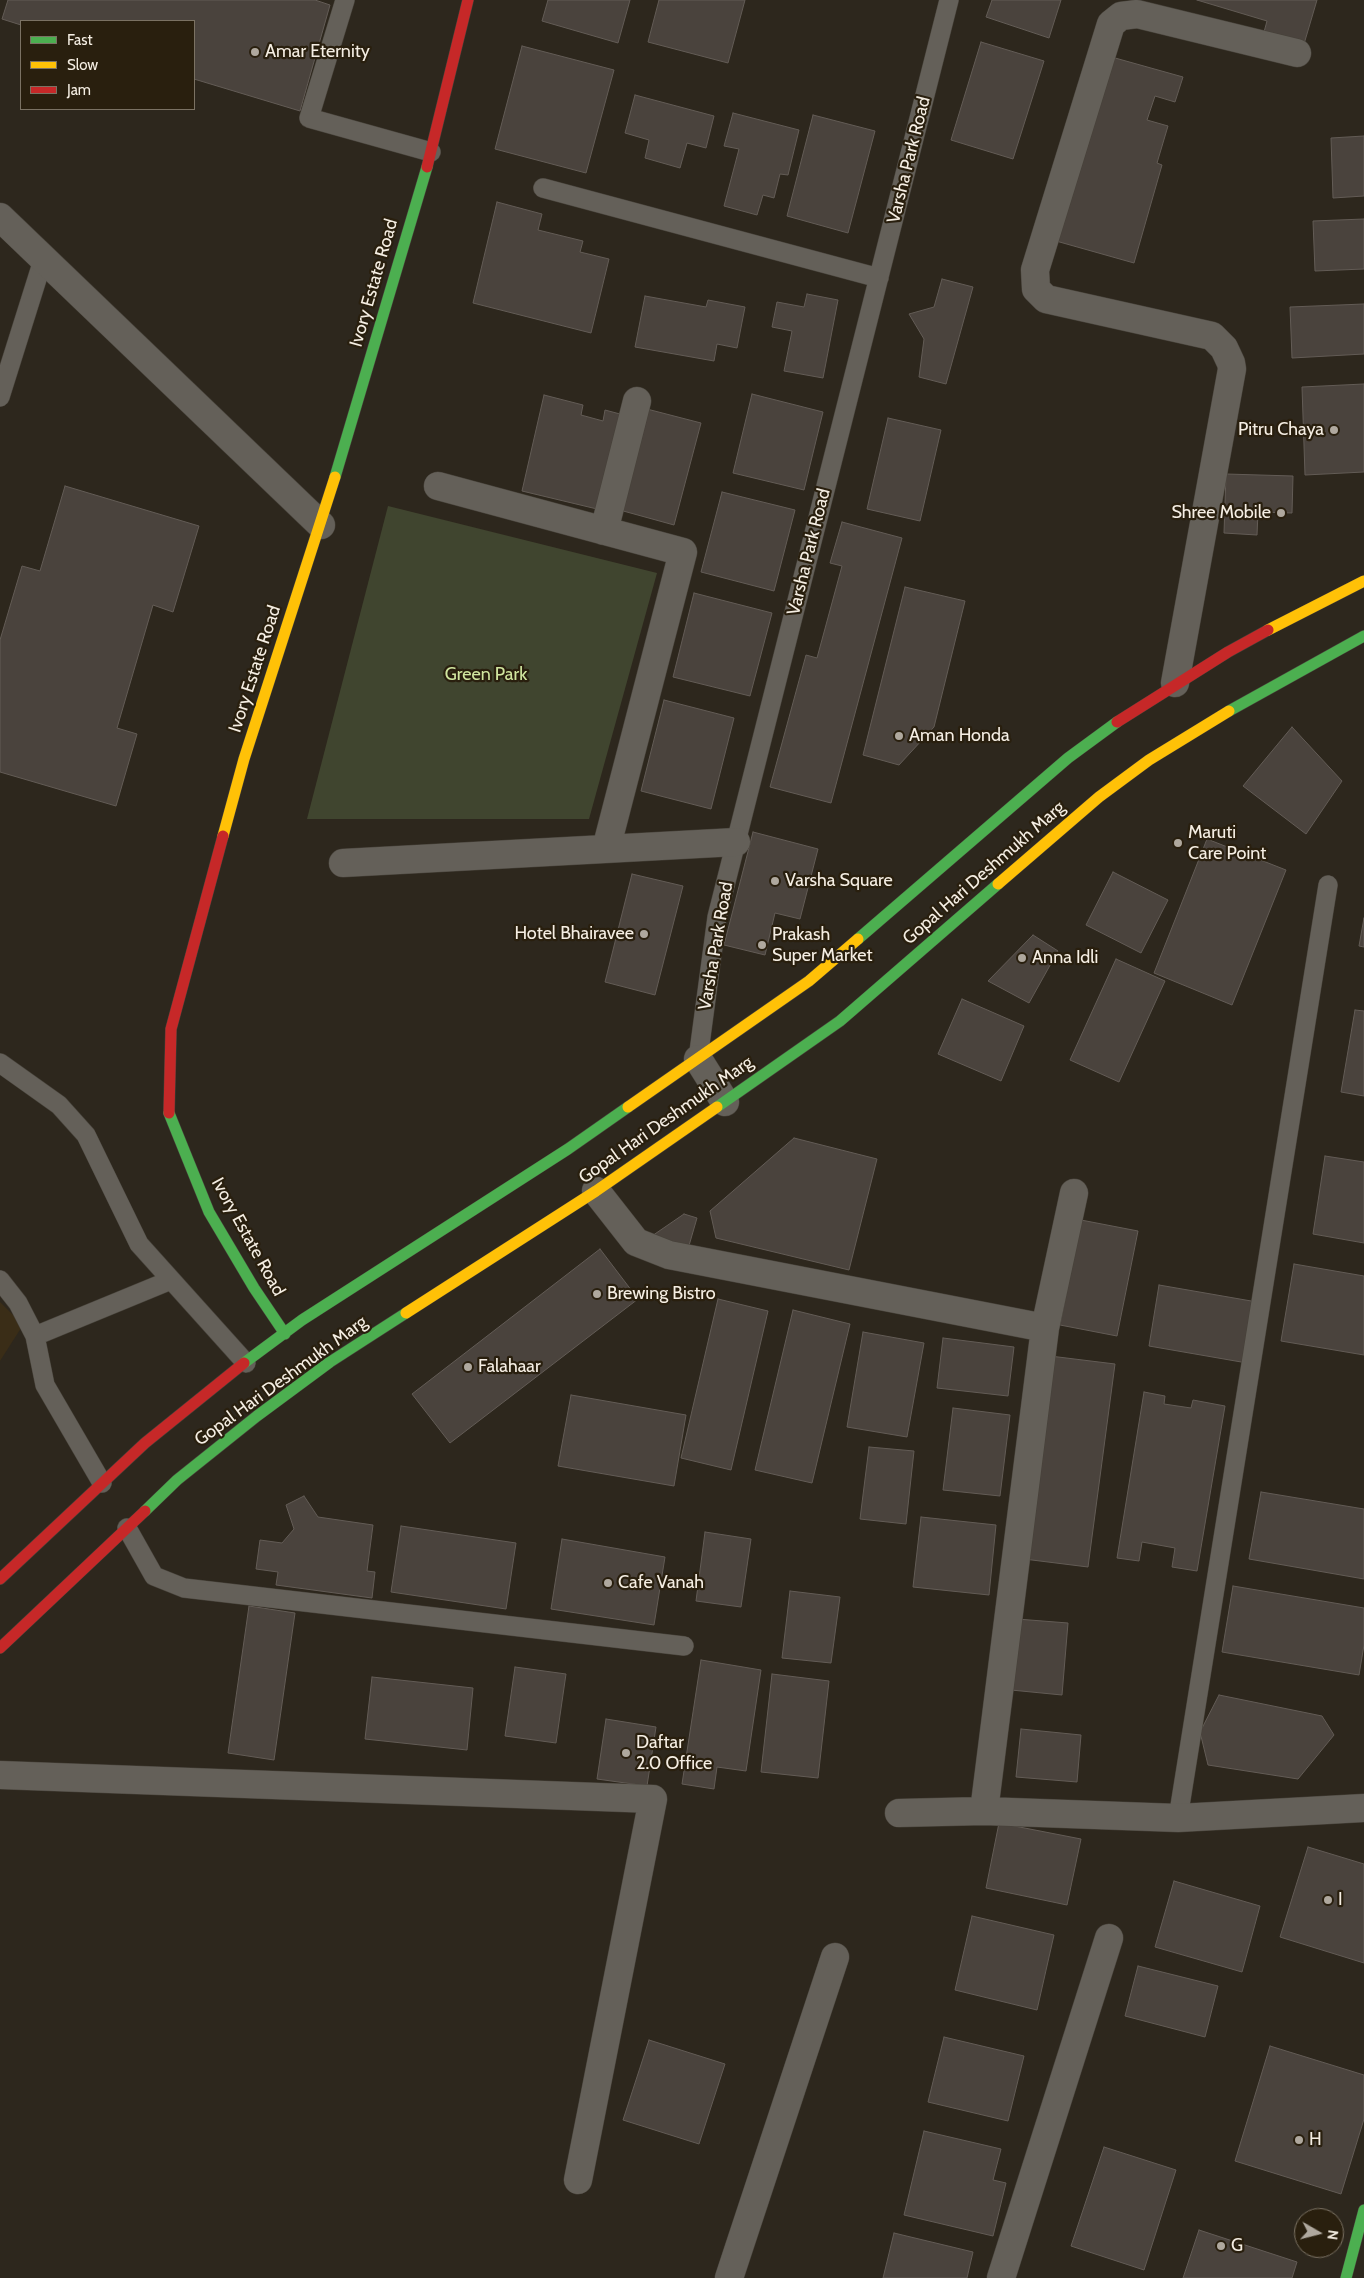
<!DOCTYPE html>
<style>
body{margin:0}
#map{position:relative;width:1364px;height:2278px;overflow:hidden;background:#2d271d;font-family:Cabin,sans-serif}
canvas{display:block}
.legend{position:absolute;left:20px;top:20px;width:175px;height:90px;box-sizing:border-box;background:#291f0e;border:1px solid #7b7263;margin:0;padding:6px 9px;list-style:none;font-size:15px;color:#f5eee3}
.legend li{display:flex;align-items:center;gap:10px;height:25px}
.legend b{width:25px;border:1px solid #7b7263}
.north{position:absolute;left:1294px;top:2208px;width:50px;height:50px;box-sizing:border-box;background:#291f0e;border:1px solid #7b7263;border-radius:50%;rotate:98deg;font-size:14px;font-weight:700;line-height:20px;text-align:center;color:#f5eee3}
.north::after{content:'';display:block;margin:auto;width:18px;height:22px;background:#afa89e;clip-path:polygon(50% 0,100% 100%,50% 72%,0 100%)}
</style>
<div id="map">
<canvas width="1364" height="2278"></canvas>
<ul class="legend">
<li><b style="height:6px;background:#4caf50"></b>Fast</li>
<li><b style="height:6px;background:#ffc107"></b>Slow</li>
<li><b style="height:6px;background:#c62828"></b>Jam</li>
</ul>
<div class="north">N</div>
</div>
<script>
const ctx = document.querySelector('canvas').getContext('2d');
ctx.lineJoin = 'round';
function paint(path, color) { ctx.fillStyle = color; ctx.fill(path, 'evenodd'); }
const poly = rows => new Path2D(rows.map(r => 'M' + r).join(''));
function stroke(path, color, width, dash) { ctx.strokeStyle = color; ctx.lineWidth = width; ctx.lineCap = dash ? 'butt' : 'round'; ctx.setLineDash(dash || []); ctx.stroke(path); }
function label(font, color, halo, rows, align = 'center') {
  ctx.font = font + ' Cabin,sans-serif'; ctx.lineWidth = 4.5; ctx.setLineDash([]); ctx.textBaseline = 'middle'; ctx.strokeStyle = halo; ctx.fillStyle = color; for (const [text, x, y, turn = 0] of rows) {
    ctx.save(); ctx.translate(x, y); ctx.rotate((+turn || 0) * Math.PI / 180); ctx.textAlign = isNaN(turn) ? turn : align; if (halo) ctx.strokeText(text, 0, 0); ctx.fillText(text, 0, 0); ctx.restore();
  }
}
const built = poly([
 [0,1302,23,1325,0,1361]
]);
const green = poly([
 [388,506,657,573,589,819,307,819]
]);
const building = poly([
 [8,0,315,0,330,5,300,111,194,79,194,21,21,21,21,25,2,19,8,0],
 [548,0,630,0,618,43,542,21,548,0],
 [659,0,745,0,728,63,648,42,659,0],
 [992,0,1061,0,1049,38,986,17,992,0],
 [1197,0,1317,0,1304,44,1264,32,1267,21,1197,0],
 [981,42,1044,61,1013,159,951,140,981,42],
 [522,46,614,70,586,173,495,149,522,46],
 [1108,56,1183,77,1175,102,1155,96,1147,120,1168,126,1157,163,1162,165,1134,263,1056,241,1108,56],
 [635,95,714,116,706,148,687,143,680,168,645,158,649,140,625,133,635,95],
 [733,113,799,130,788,175,780,174,774,198,763,195,757,215,724,206,739,149,724,146,733,113],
 [813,115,875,131,848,233,787,216,813,115],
 [1364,136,1364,196,1333,198,1331,138,1364,136],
 [497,202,542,214,538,230,583,241,580,252,609,259,591,333,473,303,497,202],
 [1364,219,1364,269,1315,271,1313,221,1364,219],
 [942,279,973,287,946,384,919,377,924,339,909,314,934,307,942,279],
 [807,294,838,300,823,378,784,371,792,331,772,327,777,302,804,307,807,294],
 [645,296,706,307,708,300,745,307,737,348,717,344,714,361,635,347,645,296],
 [1364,304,1364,354,1292,358,1290,307,1364,304],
 [1364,384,1364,472,1305,475,1302,387,1364,384],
 [752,394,823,412,804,490,733,473,752,394],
 [544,395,583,405,581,415,603,421,605,410,620,414,597,509,522,491,544,395],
 [643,408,701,423,674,525,616,509,643,408],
 [888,418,941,430,920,521,867,509,888,418],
 [1226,474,1293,476,1292,513,1258,512,1257,535,1224,533,1226,474],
 [65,486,199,526,173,612,153,605,117,728,137,734,116,806,0,772,0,640,22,566,40,571,65,486],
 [722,492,795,510,774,591,701,572,722,492],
 [842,522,902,538,831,803,770,787,806,655,817,658,842,566,830,563,842,522],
 [905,587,965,601,934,727,899,765,863,755,905,587],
 [694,593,772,613,750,696,673,677,694,593],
 [664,700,734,718,711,809,641,791,664,700],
 [1292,727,1342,781,1306,834,1243,786,1292,727],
 [753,832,818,849,800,919,775,913,765,955,724,945,753,832],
 [1207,839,1286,870,1232,1005,1154,973,1207,839],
 [1113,872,1168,900,1141,953,1086,925,1113,872],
 [632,874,683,886,655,995,605,982,632,874],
 [1364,918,1364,947,1359,946,1364,918],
 [1033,935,1058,951,1029,1003,988,981,1033,935],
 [1116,959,1165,981,1119,1082,1070,1060,1116,959],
 [962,999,1024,1026,1001,1081,938,1054,962,999],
 [1355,1010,1364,1011,1364,1096,1341,1092,1355,1010],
 [794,1138,877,1159,849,1270,716,1238,710,1211,794,1138],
 [1325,1156,1364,1162,1364,1243,1313,1234,1325,1156],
 [684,1214,697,1218,688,1249,649,1238,684,1214],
 [1081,1220,1138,1231,1117,1336,1060,1325,1081,1220],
 [600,1249,638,1299,450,1443,412,1394,600,1249],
 [1294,1264,1364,1276,1364,1355,1281,1341,1294,1264],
 [1159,1285,1257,1302,1247,1363,1149,1346,1159,1285],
 [718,1299,768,1311,731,1470,681,1458,718,1299],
 [793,1310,850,1324,812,1483,755,1470,793,1310],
 [863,1332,924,1343,907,1437,847,1427,863,1332],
 [943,1338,1014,1347,1008,1396,937,1388,943,1338],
 [1050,1356,1115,1364,1088,1567,1024,1559,1050,1356],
 [1144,1392,1165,1396,1164,1404,1191,1408,1193,1400,1225,1406,1197,1571,1172,1567,1175,1548,1142,1542,1139,1561,1117,1558,1144,1392],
 [571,1395,686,1415,674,1486,558,1466,571,1395],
 [953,1408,1010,1415,1000,1496,943,1490,953,1408],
 [869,1447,914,1451,906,1524,860,1519,869,1447],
 [1261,1492,1364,1509,1364,1579,1249,1559,1261,1492],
 [304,1496,318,1517,373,1525,367,1571,375,1572,372,1598,276,1585,278,1572,256,1569,260,1540,282,1543,294,1529,286,1505,304,1496],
 [921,1517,996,1525,989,1595,913,1587,921,1517],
 [401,1526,516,1543,506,1609,391,1592,401,1526],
 [705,1532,751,1539,741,1607,696,1601,705,1532],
 [562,1539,665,1557,654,1625,551,1609,562,1539],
 [1233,1586,1364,1608,1364,1645,1359,1675,1222,1652,1233,1586],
 [790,1591,840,1597,831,1663,782,1658,790,1591],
 [249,1606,295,1613,274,1760,228,1753,249,1606],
 [1017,1619,1068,1623,1062,1695,1011,1690,1017,1619],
 [701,1660,761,1670,746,1771,717,1767,714,1789,682,1784,701,1660],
 [515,1667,566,1674,556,1743,505,1736,515,1667],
 [772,1674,829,1681,818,1778,761,1772,772,1674],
 [372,1677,473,1688,467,1750,365,1739,372,1677],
 [1219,1695,1322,1716,1334,1735,1298,1779,1208,1765,1200,1732,1219,1695],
 [606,1719,656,1727,647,1786,597,1779,606,1719],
 [1021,1729,1081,1735,1077,1782,1016,1777,1021,1729],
 [999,1823,1081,1839,1067,1905,986,1888,999,1823],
 [1308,1847,1364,1864,1364,1963,1280,1937,1308,1847],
 [1174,1881,1260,1906,1242,1972,1155,1947,1174,1881],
 [972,1916,1054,1935,1037,2010,955,1990,972,1916],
 [1138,1966,1218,1986,1205,2037,1125,2016,1138,1966],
 [944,2037,1024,2056,1008,2121,928,2102,944,2037],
 [649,2040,725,2064,699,2144,623,2120,649,2040],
 [1270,2046,1364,2075,1364,2119,1341,2194,1235,2161,1270,2046],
 [924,2131,1001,2149,993,2180,1006,2183,993,2236,904,2215,924,2131],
 [1104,2147,1176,2170,1144,2270,1071,2246,1104,2147],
 [1199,2230,1297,2262,1292,2278,1183,2278,1199,2230],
 [894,2233,973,2252,967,2278,883,2278,894,2233]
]);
const lane = poly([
 [345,0,309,118,431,152],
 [543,188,879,278],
 [0,397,43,260],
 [698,1059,717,917,949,0],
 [0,1063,59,1105,86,1135,139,1244,246,1363],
 [0,1280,18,1303,35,1336,171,1280],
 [35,1336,45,1385,102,1483],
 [127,1528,154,1576,184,1588,684,1646],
 [1178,1818,1328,885]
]);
const street = poly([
 [0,217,321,525],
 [438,486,683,552,606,849],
 [604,531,637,401],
 [1175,683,1232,369,1231,363,1224,348,1212,336,1046,299,1036,289,1035,270,1111,24,1121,16,1137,14,1297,53],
 [343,863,736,842],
 [698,1059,725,1102],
 [596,1191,636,1242,669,1255,1045,1328],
 [0,1775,653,1799,578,2180],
 [984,1811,1045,1328,1074,1193],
 [899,1813,984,1811,1178,1818,1364,1808],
 [729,2278,835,1957],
 [1001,2278,1109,1938]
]);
const fast = poly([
 [335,477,427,167],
 [1229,711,1364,636],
 [858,939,1068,758,1117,722],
 [717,1107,840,1021,998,884],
 [169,1113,209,1212,254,1288,285,1334],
 [244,1363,302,1320,568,1149,628,1107],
 [145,1511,177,1480,257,1416,330,1362,406,1313],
 [1346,2278,1364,2210]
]);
const slow = poly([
 [1268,630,1364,581],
 [223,836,244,759,335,477],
 [998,884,1099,797,1149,760,1229,711],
 [628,1107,809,981,858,939],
 [406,1313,596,1191,717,1107]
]);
const jam = poly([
 [427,167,468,0],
 [1117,722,1228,652,1268,630],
 [169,1113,171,1029,223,836],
 [0,1579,145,1443,244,1363],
 [0,1648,145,1511]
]);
const markers = [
 [255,52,5,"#afa89e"],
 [1334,430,5,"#afa89e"],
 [1281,513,5,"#afa89e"],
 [899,736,5,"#afa89e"],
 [1178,843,5,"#afa89e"],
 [775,881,5,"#afa89e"],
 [644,934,5,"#afa89e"],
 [762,945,5,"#afa89e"],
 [1022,958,5,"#afa89e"],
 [597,1294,5,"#afa89e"],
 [468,1367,5,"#afa89e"],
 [608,1583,5,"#afa89e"],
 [626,1753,5,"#afa89e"],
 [1328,1900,5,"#afa89e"],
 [1299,2140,5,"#afa89e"],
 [1221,2246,5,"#afa89e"]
];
const poiNames = [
 ["Amar Eternity",265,52],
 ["Pitru Chaya",1324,430,"right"],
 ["Shree Mobile",1271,513,"right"],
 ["Aman Honda",909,736],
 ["Maruti",1188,833],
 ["Care Point",1188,854],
 ["Varsha Square",785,881],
 ["Hotel Bhairavee",634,934,"right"],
 ["Prakash",772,935],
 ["Super Market",772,956],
 ["Anna Idli",1032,958],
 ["Brewing Bistro",607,1294],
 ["Falahaar",478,1367],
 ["Cafe Vanah",618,1583],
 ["Daftar",636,1743],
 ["2.0 Office",636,1764],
 ["I",1338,1900],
 ["H",1309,2140],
 ["G",1231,2246]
];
const streetNames = [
 ["Varsha Park Road",909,160,-76],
 ["Ivory Estate Road",374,283,-74],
 ["Varsha Park Road",809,552,-76],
 ["Ivory Estate Road",255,669,-72],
 ["Gopal Hari Deshmukh Marg",984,873,-41],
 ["Varsha Park Road",716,946,-80],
 ["Gopal Hari Deshmukh Marg",666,1120,-35],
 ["Ivory Estate Road",248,1237,61],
 ["Gopal Hari Deshmukh Marg",281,1381,-36]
];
const parkNames = [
 ["Green Park",486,675]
];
paint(built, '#3a2d17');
paint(green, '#40452f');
paint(building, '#4a433d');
stroke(building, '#635c56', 1);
stroke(lane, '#47423a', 20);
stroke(street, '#47423a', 29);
stroke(fast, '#47423a', 12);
stroke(slow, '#47423a', 12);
stroke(jam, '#47423a', 12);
stroke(lane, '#646059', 19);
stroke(street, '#646059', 28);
stroke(fast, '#4caf50', 11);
stroke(slow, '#ffc107', 11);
stroke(jam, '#c62828', 11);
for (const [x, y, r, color] of markers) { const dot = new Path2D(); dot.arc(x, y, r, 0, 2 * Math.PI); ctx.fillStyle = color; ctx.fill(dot); stroke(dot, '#291f0e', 2); }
label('18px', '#f5eee3', '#291f0e', poiNames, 'left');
label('18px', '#f5eee3', '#291f0e', streetNames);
label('18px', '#d1e69f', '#291f0e', parkNames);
</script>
